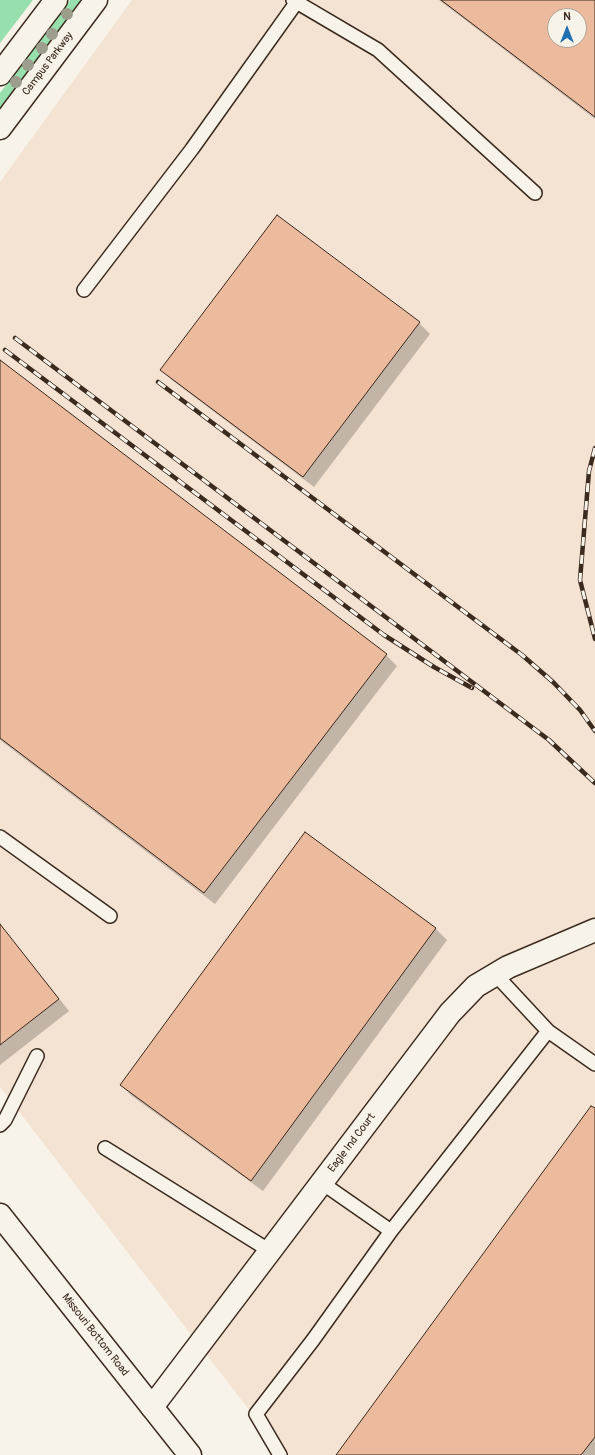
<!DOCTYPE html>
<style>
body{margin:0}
#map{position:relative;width:595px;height:1455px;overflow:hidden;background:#f7f3e8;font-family:Pangolin,sans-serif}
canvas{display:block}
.north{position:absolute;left:547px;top:8px;width:40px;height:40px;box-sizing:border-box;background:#f7f3e8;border:1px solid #aca397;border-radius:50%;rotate:0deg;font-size:11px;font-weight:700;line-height:16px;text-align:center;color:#3b2a1e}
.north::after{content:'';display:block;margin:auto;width:14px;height:18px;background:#1f6fb2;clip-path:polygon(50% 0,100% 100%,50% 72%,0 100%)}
</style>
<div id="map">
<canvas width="595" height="1455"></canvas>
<div class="north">N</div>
</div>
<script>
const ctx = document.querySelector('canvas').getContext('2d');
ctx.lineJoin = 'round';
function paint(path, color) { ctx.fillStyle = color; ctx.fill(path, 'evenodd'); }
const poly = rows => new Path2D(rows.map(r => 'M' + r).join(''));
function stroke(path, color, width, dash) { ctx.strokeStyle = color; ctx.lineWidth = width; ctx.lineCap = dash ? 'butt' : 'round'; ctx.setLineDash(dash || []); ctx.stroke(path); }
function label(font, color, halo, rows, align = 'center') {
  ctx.font = font + ' Pangolin,sans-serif'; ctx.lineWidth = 3.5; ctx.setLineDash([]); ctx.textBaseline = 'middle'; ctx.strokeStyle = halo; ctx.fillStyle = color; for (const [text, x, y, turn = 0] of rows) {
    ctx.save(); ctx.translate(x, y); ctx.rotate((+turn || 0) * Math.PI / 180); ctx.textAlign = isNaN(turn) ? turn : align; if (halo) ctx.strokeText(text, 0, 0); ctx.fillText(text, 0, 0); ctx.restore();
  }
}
const built = poly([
 [132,0,595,0,595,1455,284,1455,0,1087,0,182],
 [555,16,579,16,579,40,555,40]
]);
const green = poly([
 [0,0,33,0,0,43],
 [70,0,82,0,0,110,0,93]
]);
const shadow = poly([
 [439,0,595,0,595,119],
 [555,16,579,16,579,40,555,40],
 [419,323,430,334,314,487,173,381,162,370],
 [0,361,386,655,397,666,215,904,0,740],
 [305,834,436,929,447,940,263,1191,132,1096,121,1085],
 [0,924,69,1011,0,1065],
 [595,1110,595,1455,337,1455]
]);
const building = poly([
 [441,0,595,0,595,117,441,0],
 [555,16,579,16,579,40,555,40,555,16],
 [277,215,420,322,303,477,160,370,277,215],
 [0,360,387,654,204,893,0,738,0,360],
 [305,832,436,928,251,1181,120,1085,305,832],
 [0,924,59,999,0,1045,0,924],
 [591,1106,595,1108,595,1437,581,1455,336,1455,591,1106]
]);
const lane = poly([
 [293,0,378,50,535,193],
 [84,290,192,149,296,3],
 [0,837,110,916],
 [495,974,548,1031],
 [0,1125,5,1120,37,1056],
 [105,1148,270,1251],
 [391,1231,548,1031,595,1064],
 [280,1455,256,1414,313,1340,391,1231,322,1183]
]);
const street = poly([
 [0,74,56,0],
 [0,128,96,0],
 [152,1407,450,1013,476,986,508,967,595,930]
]);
const secondary = poly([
 [0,1215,190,1455]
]);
const rail = poly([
 [15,338,549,740,595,783],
 [5,350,384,635,434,667,472,688],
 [158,382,522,655,553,682,580,710,595,731],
 [595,448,589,471,580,580,595,639]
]);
const trees = [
 [67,14],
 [52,34],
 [42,48],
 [28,65],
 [16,82]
];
const streetNames = [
 ["Campus Parkway",48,64,-53],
 ["Eagle Ind Court",352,1143,-53],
 ["Missouri Bottom Road",95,1335,52]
];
paint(built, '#f4e2d2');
paint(green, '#97dfad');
paint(shadow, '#0003');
paint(building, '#ecba9d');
stroke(building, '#3b2a1e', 1);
stroke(lane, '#3b2a1e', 16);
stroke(street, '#3b2a1e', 25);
stroke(secondary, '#3b2a1e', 25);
stroke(lane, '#f7f3e8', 13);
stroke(street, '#f7f3e8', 22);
stroke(secondary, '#f7f3e8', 22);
stroke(rail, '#3b2a1e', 4.5);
stroke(rail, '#f7f3e8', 3, [9]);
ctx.fillStyle = '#9c9d8d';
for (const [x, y] of trees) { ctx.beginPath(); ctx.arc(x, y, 6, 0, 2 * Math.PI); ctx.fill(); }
label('11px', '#3b2a1e', '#f7f3e8', streetNames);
</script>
